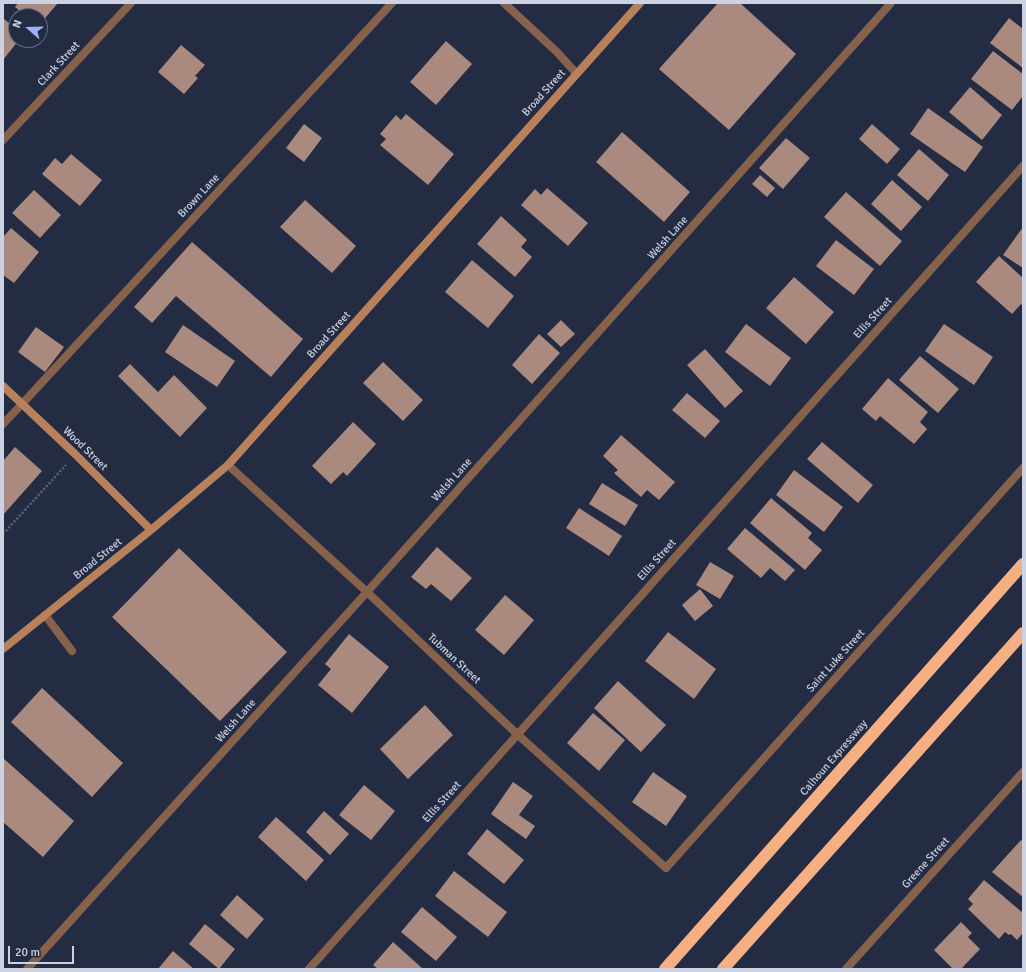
<!DOCTYPE html>
<style>
body{margin:0}
#map{position:relative;width:1026px;height:972px;overflow:hidden;background:#242c43;font-family:Signika,sans-serif}
canvas{display:block}
.frame{position:absolute;inset:0;border:4px solid #ccd2e1;pointer-events:none}
.north{position:absolute;left:8px;top:8px;width:40px;height:40px;box-sizing:border-box;background:#242c43;border:1px solid #676e82;border-radius:50%;rotate:290deg;font-size:11px;font-weight:700;line-height:16px;text-align:center;color:#ccd2e1}
.north::after{content:'';display:block;margin:auto;width:14px;height:18px;background:#9db4fd;clip-path:polygon(50% 0,100% 100%,50% 72%,0 100%)}
.scale{position:absolute;left:8px;top:946px;width:66px;height:18px;box-sizing:border-box;border:2px solid #ccd2e1;border-top:0;padding-left:5px;font-size:12px;line-height:14px;white-space:nowrap;color:#ccd2e1;-webkit-text-stroke:3px #242c43;paint-order:stroke}
</style>
<div id="map">
<canvas width="1026" height="972"></canvas>
<div class="frame"></div>
<div class="north">N</div>
<div class="scale">20 m</div>
</div>
<script>
const ctx = document.querySelector('canvas').getContext('2d');
ctx.lineJoin = 'round';
function paint(path, color) { ctx.fillStyle = color; ctx.fill(path, 'evenodd'); }
const poly = rows => new Path2D(rows.map(r => 'M' + r).join(''));
function stroke(path, color, width, dash) { ctx.strokeStyle = color; ctx.lineWidth = width; ctx.lineCap = dash ? 'butt' : 'round'; ctx.setLineDash(dash || []); ctx.stroke(path); }
function label(font, color, halo, rows, align = 'center') {
  ctx.font = font + ' Signika,sans-serif'; ctx.lineWidth = 4; ctx.setLineDash([]); ctx.textBaseline = 'middle'; ctx.strokeStyle = halo; ctx.fillStyle = color; for (const [text, x, y, turn = 0] of rows) {
    ctx.save(); ctx.translate(x, y); ctx.rotate((+turn || 0) * Math.PI / 180); ctx.textAlign = isNaN(turn) ? turn : align; if (halo) ctx.strokeText(text, 0, 0); ctx.fillText(text, 0, 0); ctx.restore();
  }
}
const building = poly([
 [18,3,58,3,40,24,40,16,26,16,15,7],
 [718,3,740,3,796,54,729,130,659,69],
 [3,18,16,29,16,40,19,40,3,60],
 [1009,18,1023,29,1023,68,990,43],
 [446,41,472,64,436,105,410,82],
 [181,45,205,65,195,76,198,78,184,94,158,72],
 [993,51,1023,74,1023,96,1012,110,971,79],
 [970,87,1002,115,982,140,949,112],
 [928,108,983,147,965,172,910,134],
 [406,114,454,154,428,185,380,145,386,139,380,134,396,115,401,120],
 [304,124,322,138,304,162,286,148],
 [872,124,900,149,887,164,859,139],
 [622,132,690,192,664,222,596,162],
 [786,138,810,158,783,189,759,168],
 [919,149,949,175,928,201,897,175],
 [71,154,102,180,80,206,42,174,55,158,62,164],
 [760,175,775,188,767,197,752,184],
 [892,180,922,207,901,231,871,204],
 [547,188,588,223,568,246,521,205,535,189,541,195],
 [34,190,61,215,40,238,12,213],
 [846,192,902,241,880,266,824,217],
 [305,200,356,246,332,273,280,227],
 [501,216,527,240,521,247,532,257,515,277,477,244],
 [1023,227,1023,268,1003,255],
 [11,228,39,252,14,283,3,275,3,237],
 [836,240,874,269,854,295,816,266],
 [192,242,303,339,271,377,176,296,152,323,134,307],
 [999,256,1023,278,1023,306,1021,304,1012,314,976,282],
 [472,260,514,296,488,328,445,292],
 [794,277,834,312,806,344,766,308],
 [561,320,575,334,561,347,547,334],
 [746,324,791,358,770,386,725,352],
 [944,324,993,357,974,385,925,351],
 [183,325,235,361,217,387,165,352],
 [36,327,64,347,45,372,18,352],
 [539,334,560,353,532,384,512,365],
 [705,349,743,391,725,408,687,365],
 [920,356,959,389,938,413,899,380],
 [383,362,423,400,403,421,363,383],
 [130,364,158,392,174,375,207,408,180,437,118,376],
 [888,378,928,412,920,422,927,429,914,444,880,416,876,421,862,409],
 [687,393,720,421,705,438,672,410],
 [353,422,376,444,347,476,343,472,331,484,312,466],
 [621,435,675,482,659,500,647,490,641,497,614,473,618,470,603,456],
 [822,442,873,485,858,503,807,459],
 [15,447,42,471,3,515,3,461],
 [794,470,843,507,824,532,776,495],
 [602,483,638,505,625,526,589,504],
 [771,498,812,533,808,538,822,550,805,570,750,523],
 [579,508,622,536,609,556,566,528],
 [745,528,795,570,785,581,770,568,761,578,727,549],
 [437,547,472,578,451,601,431,584,426,589,411,577],
 [179,548,287,652,220,721,112,617],
 [710,562,734,576,720,599,696,585],
 [700,589,713,606,695,621,682,605],
 [505,595,534,620,504,655,475,630],
 [668,632,716,669,694,699,645,661],
 [349,634,389,667,352,713,318,685,331,669,325,664],
 [618,681,666,725,641,752,594,708],
 [42,688,123,763,92,797,11,722],
 [425,705,453,735,408,779,380,749],
 [593,713,625,740,599,771,567,743],
 [3,758,74,821,43,857,3,822],
 [653,772,687,796,666,826,632,802],
 [513,782,533,796,519,815,535,826,526,839,491,814],
 [364,785,395,811,371,840,339,815],
 [324,811,349,834,330,855,306,832],
 [276,817,324,860,306,881,258,837],
 [487,829,524,860,504,884,467,854],
 [1021,840,1023,842,1023,897,992,872],
 [454,871,507,912,488,937,435,896],
 [984,880,1023,913,1023,933,1017,940,1011,934,1009,935,1005,932,999,939,968,909,973,904,968,899],
 [237,895,264,919,247,939,220,915],
 [422,907,457,937,436,961,401,932],
 [961,922,972,933,968,937,980,949,961,969,953,969,934,950],
 [205,924,235,949,219,969,189,944],
 [393,942,423,969,378,969,373,965],
 [173,951,194,969,158,969]
]);
const path = poly([
 [3,534,66,465]
]);
const lane = poly([
 [22,404,392,3],
 [45,615,72,651],
 [666,868,1023,468],
 [27,969,367,592,891,3]
]);
const street = poly([
 [504,3,557,52,576,73],
 [3,140,131,3],
 [3,424,22,404],
 [228,465,367,592,517,734,666,868],
 [309,969,1023,166],
 [846,969,1023,772]
]);
const secondary = poly([
 [3,386,75,454,151,530],
 [3,649,151,530,228,465,640,3]
]);
const highway = poly([
 [665,969,1023,564],
 [723,969,1023,633]
]);
const streetNames = [
 ["Clark Street",59,64,-47],
 ["Broad Street",544,93,-48],
 ["Brown Lane",199,196,-47],
 ["Welsh Lane",668,238,-48],
 ["Ellis Street",873,318,-48],
 ["Broad Street",329,335,-48],
 ["Wood Street",85,449,44],
 ["Welsh Lane",452,480,-48],
 ["Broad Street",98,559,-39],
 ["Ellis Street",657,560,-48],
 ["Tubman Street",454,659,43],
 ["Saint Luke Street",836,661,-48],
 ["Welsh Lane",236,721,-48],
 ["Calhoun Expressway",834,758,-49],
 ["Ellis Street",442,802,-48],
 ["Greene Street",926,863,-48]
];
paint(building, '#aa897e');
stroke(path, '#5f667a', 2.5, [2, 2]);
stroke(lane, '#86624c', 8);
stroke(street, '#86624c', 8);
stroke(secondary, '#b8805b', 8);
stroke(highway, '#f5af82', 12);
label('11px', '#ccd2e1', '#242c43', streetNames);
</script>
